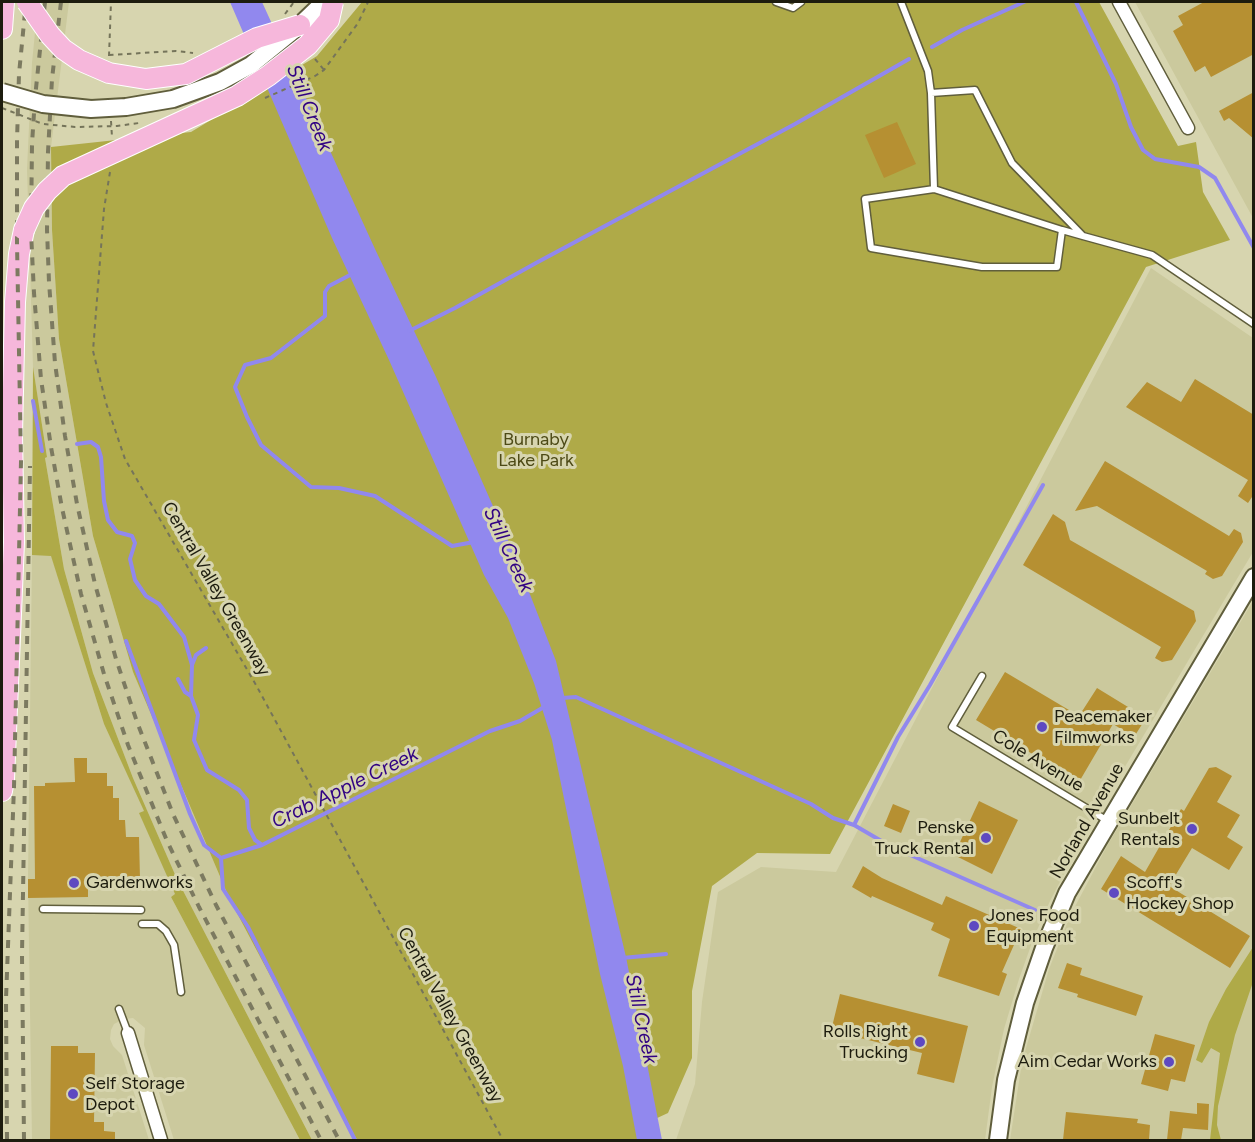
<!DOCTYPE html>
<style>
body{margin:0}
#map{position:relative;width:1255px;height:1142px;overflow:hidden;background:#d7d5af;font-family:Figtree,sans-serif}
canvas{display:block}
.frame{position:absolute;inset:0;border:3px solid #1d1c0e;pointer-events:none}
</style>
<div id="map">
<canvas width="1255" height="1142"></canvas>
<div class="frame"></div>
</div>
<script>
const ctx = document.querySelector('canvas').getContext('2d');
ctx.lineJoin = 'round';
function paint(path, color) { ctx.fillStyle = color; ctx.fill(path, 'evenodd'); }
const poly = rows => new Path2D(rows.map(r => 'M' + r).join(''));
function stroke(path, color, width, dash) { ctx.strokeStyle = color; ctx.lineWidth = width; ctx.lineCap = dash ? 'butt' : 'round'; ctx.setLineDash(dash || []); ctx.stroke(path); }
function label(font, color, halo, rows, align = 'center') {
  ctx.font = font + ' Figtree,sans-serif'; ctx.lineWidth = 6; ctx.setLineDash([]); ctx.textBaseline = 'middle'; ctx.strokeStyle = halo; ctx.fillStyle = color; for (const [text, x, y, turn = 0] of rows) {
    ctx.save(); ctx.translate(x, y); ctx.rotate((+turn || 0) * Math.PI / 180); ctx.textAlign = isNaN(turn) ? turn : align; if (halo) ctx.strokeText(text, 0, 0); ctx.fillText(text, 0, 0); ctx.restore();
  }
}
const built = poly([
 [38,2,69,2,51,147,52,230,59,339,93,536,133,672,230,900,357,1140,312,1140,177,879,133,778,93,673,64,569,45,458,47,456,33,368,32,332,27,169,32,63],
 [1135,2,1253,2,1253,218],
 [1151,268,1253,338,1253,552,1086,832,1050,901,1034,937,1019,979,1004,1029,992,1087,985,1140,676,1140,695,1084,702,1002,718,892,761,867,836,872],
 [32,555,51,555,104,724,145,811,140,814,176,894,171,897,300,1140,174,1140,144,1045,145,1028,133,1018,124,1019,114,1024,111,1030,110,1039,113,1046,122,1055,149,1140,32,1140,28,879],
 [1253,601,1253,1140,1010,1140,1022,1062,1049,969,1070,916,1107,846]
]);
const green = poly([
 [362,2,1099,2,1178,146,1196,142,1203,192,1230,240,1146,267,830,854,757,853,712,886,692,991,692,1058,668,1113,642,1125,646,1140,357,1140,230,900,133,672,93,536,59,339,52,230,51,147,191,132,317,56],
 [33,367,47,457,45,458,64,569,93,673,133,778,177,879,312,1140,300,1140,171,897,175,894,139,813,144,811,104,724,51,556,32,555],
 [1253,947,1253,982,1235,1035,1218,1106,1217,1125,1221,1140,1210,1140,1220,1053,1211,1048,1202,1063,1196,1060,1209,1022,1226,989]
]);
const water = poly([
 [230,2,262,2,375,249,436,377,515,556,556,661,626,957,662,1140,637,1140,623,1066,600,974,552,740,534,683,508,618,484,575,389,360,332,238]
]);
const stream = poly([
 [1076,2,1116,84,1131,127,1143,150,1155,159,1199,167,1215,178,1254,248],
 [932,47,962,30,1024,2],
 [352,274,329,286,325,292,325,316,271,358,245,365,235,387,247,417,261,445,311,487,339,488,375,496,452,546,474,542],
 [409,331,455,308,536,263,795,124,909,59],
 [33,401,42,451],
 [77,444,91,442,98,447,101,457,104,501,108,520,117,532,132,536,135,543,130,559,135,580,146,596,159,604,184,637,192,665,191,696,198,715,194,740,207,770,239,790,247,800,249,828,255,840,262,845,490,731,520,721,544,707],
 [126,641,190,814,204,845,221,858,223,889,248,927,355,1140],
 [192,665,196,655,206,648],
 [178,679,185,692,191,696],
 [562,698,576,697,811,804,833,818,854,825,890,846,1035,910],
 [854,825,898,737,930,685,1043,485],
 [221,858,262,845],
 [622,958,666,954]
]);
const building = poly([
 [1204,2,1254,2,1254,54,1211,77,1205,66,1195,72,1173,31,1183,25,1178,16],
 [1254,92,1254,139,1229,118,1224,121,1219,111],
 [897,122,916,164,884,178,865,135],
 [1195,379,1254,415,1254,494,1248,503,1238,496,1248,480,1126,407,1147,382,1181,402],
 [1105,461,1229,536,1234,529,1241,533,1243,542,1222,576,1213,579,1205,574,1207,571,1097,506,1075,511],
 [1053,514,1065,522,1070,540,1194,611,1196,621,1172,660,1162,662,1155,658,1161,647,1023,565],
 [1005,672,1079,716,1097,688,1146,718,1134,737,1113,724,1079,782,976,720],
 [74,758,87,758,87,773,107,773,107,786,113,786,113,798,119,798,119,820,125,820,126,837,139,837,140,879,88,880,88,897,28,898,28,879,35,879,34,786,45,786,45,783,75,782],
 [1216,767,1232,776,1217,802,1240,815,1227,837,1243,847,1229,870,1192,848,1169,886,1250,936,1230,968,1101,889,1121,856,1145,872,1181,809,1184,811,1209,768],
 [979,801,1018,820,992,874,954,855],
 [893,804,910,811,901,833,884,826],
 [863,866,882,878,942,905,946,896,1021,929,1002,972,1007,974,999,996,938,976,950,939,931,930,934,923,872,896,871,898,852,887],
 [1067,963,1082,968,1080,975,1143,996,1136,1016,1077,997,1078,994,1058,988],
 [840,994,968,1026,954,1083,917,1074,922,1053,831,1031],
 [1155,1034,1195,1045,1185,1082,1171,1079,1168,1091,1141,1084],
 [51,1046,78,1046,78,1053,95,1053,94,1122,104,1122,104,1131,115,1132,115,1140,50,1140],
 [1197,1103,1209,1104,1208,1130,1183,1128,1181,1140,1167,1140,1170,1111,1197,1114],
 [1066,1112,1138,1119,1137,1123,1150,1125,1149,1140,1063,1140]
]);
const path = poly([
 [285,14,294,2],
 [109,55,176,51,193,53],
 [109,56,111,2],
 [315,59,324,70],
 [265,98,315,76,324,70,358,23,368,2],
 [111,121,112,137],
 [110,172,104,209,93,351,106,403,125,459,256,685,503,1140]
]);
const lane = poly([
 [776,2,793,8,801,2],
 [901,2,928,71,931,93],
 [934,189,865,199,871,248,982,267,1057,267,1062,230],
 [1083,236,1012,163,975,90,931,93,934,189,1062,230,1083,236,1152,255,1254,324],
 [982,676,952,727,1108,821],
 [43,909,141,910],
 [142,924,158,924,166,931,174,945,181,992],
 [119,1009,128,1033]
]);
const street = poly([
 [1119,2,1188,128],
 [128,1033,161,1140]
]);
const secondary = poly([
 [300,25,324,2],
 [998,1140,1006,1080,1025,1003,1044,948,1067,893,1254,577]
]);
const primary = poly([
 [2,29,4,2],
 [2,791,4,779,14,542,12,435,15,302,19,254,24,230]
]);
const rail = poly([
 [45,2,35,98,32,144,31,232,34,293,41,379,51,447,62,508,81,594,104,674,128,745,167,841,199,907,321,1140],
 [61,2,52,79,48,152,47,230,49,282,55,363,65,436,77,504,95,584,116,659,137,722,173,814,216,905,339,1140],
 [7,1140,6,999,14,787,21,461,17,243,17,141,19,74,26,2],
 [24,1140,22,955,30,466]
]);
const pathBridge = poly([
 [2,108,43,124,75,127,117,126,139,123]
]);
const secondaryBridge = poly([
 [2,92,43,104,91,109,126,107,173,99,220,82,251,65,299,26]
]);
const primaryBridge = poly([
 [27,2,50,35,63,49,79,60,109,73,146,79,186,74,257,38,300,25],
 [24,230,34,208,47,191,63,176,237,96,268,76,308,45,329,20,333,2]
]);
const markers = [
 [1042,727,6,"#5e49c1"],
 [1192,829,6,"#5e49c1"],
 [986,838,6,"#5e49c1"],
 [74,883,6,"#5e49c1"],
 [1114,893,6,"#5e49c1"],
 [974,926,6,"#5e49c1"],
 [920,1042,6,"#5e49c1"],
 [1169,1062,6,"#5e49c1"],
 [73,1094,6,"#5e49c1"]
];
const parkNames = [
 ["Burnaby",536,440],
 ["Lake Park",536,461]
];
const streetNames = [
 ["Central Valley Greenway",216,589,60],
 ["Cole Avenue",1038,761,31],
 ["Norland Avenue",1087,821,-60],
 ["Central Valley Greenway",450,1015,61]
];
const poiNames = [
 ["Peacemaker",1054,717],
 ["Filmworks",1054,738],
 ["Sunbelt",1180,819,"right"],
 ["Rentals",1180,840,"right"],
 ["Penske",974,828,"right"],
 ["Truck Rental",974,849,"right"],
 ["Gardenworks",86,883],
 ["Scoff's",1126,883],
 ["Hockey Shop",1126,904],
 ["Jones Food",986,916],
 ["Equipment",986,937],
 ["Rolls Right",908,1032,"right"],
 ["Trucking",908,1053,"right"],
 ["Aim Cedar Works",1157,1062,"right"],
 ["Self Storage",85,1084],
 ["Depot",85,1105]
];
const waterNames = [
 ["Still Creek",309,108,68],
 ["Still Creek",508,550,65],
 ["Crab Apple Creek",345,788,-26],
 ["Still Creek",641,1019,78]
];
paint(built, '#cbc99d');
paint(green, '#afaa48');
paint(water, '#9188ee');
stroke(stream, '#9188ee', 4);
paint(building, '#b69032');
stroke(lane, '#605e3c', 9);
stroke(street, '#605e3c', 15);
stroke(secondary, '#605e3c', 20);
stroke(primary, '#fff', 22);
stroke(path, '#75745a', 2, [4.5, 4.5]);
stroke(lane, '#fff', 6);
stroke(street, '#fff', 12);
stroke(secondary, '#fff', 16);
stroke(primary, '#f6b7db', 20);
stroke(rail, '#7c7a60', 4, [8, 8]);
stroke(secondaryBridge, '#605e3c', 20, []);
stroke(primaryBridge, '#fff', 22, []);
stroke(pathBridge, '#75745a', 2, [4.5, 4.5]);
stroke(secondaryBridge, '#fff', 16);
stroke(primaryBridge, '#f6b7db', 20);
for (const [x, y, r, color] of markers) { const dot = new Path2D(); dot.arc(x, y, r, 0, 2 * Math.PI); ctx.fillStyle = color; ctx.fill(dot); stroke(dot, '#d7d5af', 2); }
label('18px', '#4d4a16', '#d7d5af', parkNames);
label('18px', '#1d1c0e', '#d7d5af', streetNames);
label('18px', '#1d1c0e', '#d7d5af', poiNames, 'left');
label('italic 20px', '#310283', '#d7d5af', waterNames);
</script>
